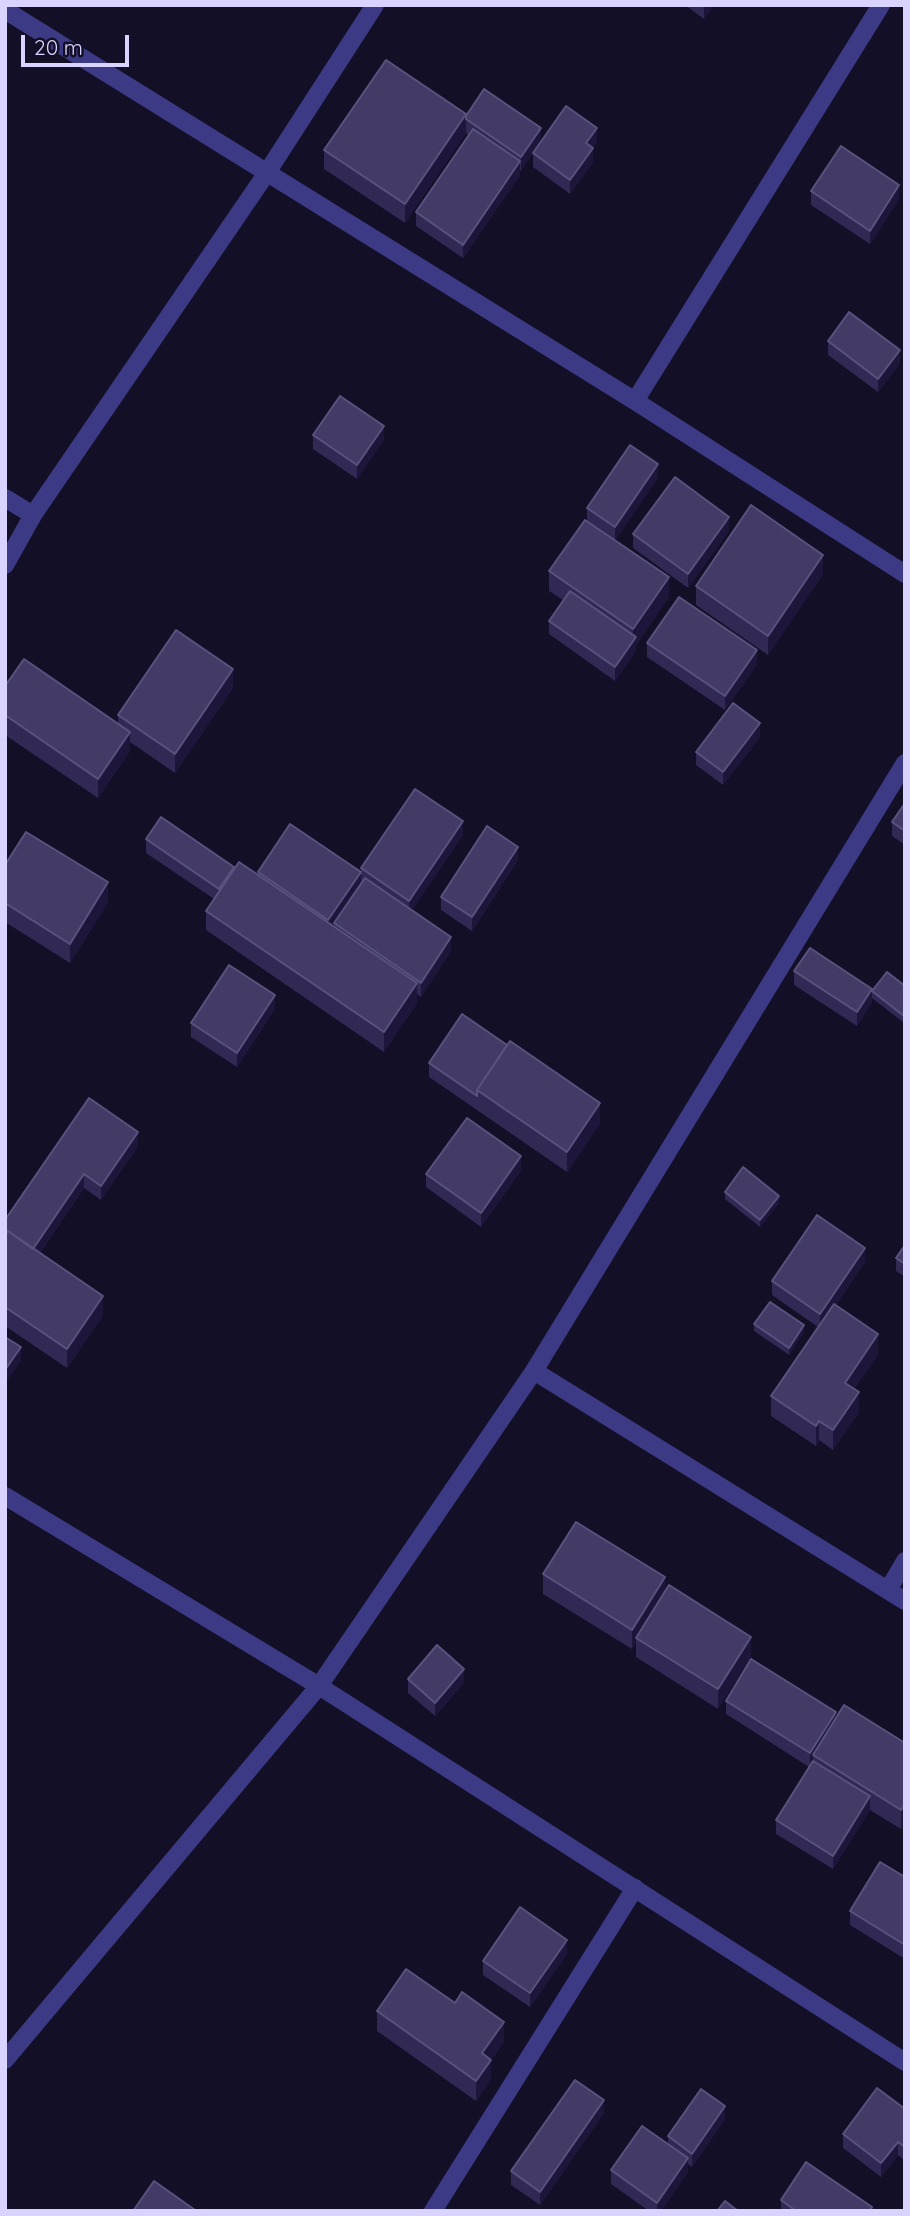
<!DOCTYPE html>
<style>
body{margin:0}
#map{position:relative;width:910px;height:2216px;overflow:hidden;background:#130f26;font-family:Quicksand,sans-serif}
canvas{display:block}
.frame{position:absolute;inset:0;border:7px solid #d9d4ff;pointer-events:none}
.scale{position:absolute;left:21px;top:35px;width:108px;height:32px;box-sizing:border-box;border:4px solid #d9d4ff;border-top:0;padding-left:9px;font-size:21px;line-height:24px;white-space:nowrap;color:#d9d4ff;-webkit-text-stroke:5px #130f26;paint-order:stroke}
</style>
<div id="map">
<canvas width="910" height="2216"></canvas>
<div class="frame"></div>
<div class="scale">20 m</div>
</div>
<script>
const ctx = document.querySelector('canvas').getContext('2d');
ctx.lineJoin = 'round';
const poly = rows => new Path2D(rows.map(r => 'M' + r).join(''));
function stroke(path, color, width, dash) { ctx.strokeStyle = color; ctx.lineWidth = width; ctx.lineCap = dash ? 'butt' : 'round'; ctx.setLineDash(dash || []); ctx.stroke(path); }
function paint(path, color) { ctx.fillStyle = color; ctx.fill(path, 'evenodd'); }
const minor = poly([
 [5,10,635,401,905,574],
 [635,401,881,5],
 [5,498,33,515],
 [5,565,33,515,266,174,375,5],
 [534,1371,905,1601],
 [5,1496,319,1686,905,2062],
 [888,1590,905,1561],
 [5,2060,319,1686,534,1371,905,763],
 [433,2211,635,1888]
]);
const wall = poly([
 [685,5,714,5,704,19],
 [466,114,541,128,521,171,520,170,520,175,463,258,416,226,416,212,469,135,466,133,405,223,324,169,324,150],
 [597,142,592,147,593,162,570,194,533,167,533,153],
 [811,191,899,199,870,244,811,205],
 [828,341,900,363,878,392,828,355],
 [313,435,384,439,357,479,313,449],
 [658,478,615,540,669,597,636,645,636,651,615,681,549,634,549,621,563,600,549,591,549,571,587,521,587,508],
 [729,531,688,588,633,548,633,534],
 [823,574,768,655,696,605,696,586],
 [647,643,757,664,725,710,647,657],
 [5,686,118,724,118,715,233,688,175,773,130,742,130,751,98,798,5,735],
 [760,737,723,785,696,765,696,752],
 [905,803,905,845,892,836,892,822],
 [463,835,412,910,451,951,421,997,417,994,417,1003,384,1052,206,930,206,911,214,899,146,853,146,839,234,870,258,875,258,872,361,884,362,882,361,881,361,868],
 [518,860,472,931,441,910,441,897],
 [5,865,108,902,70,963,5,922],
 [794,971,872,1002,857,1026,794,985],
 [905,986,904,1023,872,998,872,991],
 [275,1009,237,1067,191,1037,191,1023],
 [429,1063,600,1123,567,1172,429,1077],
 [89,1098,138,1146,101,1200,84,1188,40,1253,103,1315,67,1368,5,1326,5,1220],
 [521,1170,481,1227,426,1187,426,1174],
 [725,1192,779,1203,760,1227,725,1199],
 [905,1245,905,1277,896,1271,896,1258],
 [865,1262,835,1306,878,1354,854,1389,859,1412,833,1450,819,1440,816,1446,771,1416,771,1396,818,1327,772,1295,772,1281],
 [754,1324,804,1332,789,1355,754,1331],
 [543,1574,665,1592,751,1656,718,1709,636,1657,636,1642,632,1649,543,1594],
 [408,1679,464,1683,435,1716,408,1693],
 [726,1701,836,1719,905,1743,905,1823,901,1829,870,1810,833,1869,776,1834,776,1820,809,1767,726,1714],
 [905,1877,905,1959,850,1925,850,1911],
 [567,1954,530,2007,483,1975,483,1961],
 [377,2011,504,2042,491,2060,491,2079,476,2101,377,2031],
 [905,2109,905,2161,898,2155,881,2177,843,2148,843,2134],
 [604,2113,540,2205,511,2185,511,2171],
 [725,2119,692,2167,688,2164,688,2172,661,2211,649,2211,611,2184,611,2170,668,2144,668,2136],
 [781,2200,872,2211,781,2211]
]);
const shadedWall = poly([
 [714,5,704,19,704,6],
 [466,114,466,134,405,223,405,204],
 [541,128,541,142,521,171,521,157],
 [597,128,597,142,586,157,586,143],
 [593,148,593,162,570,194,570,180],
 [520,161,520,175,463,258,463,245],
 [899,185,899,199,870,244,870,231],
 [900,350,900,363,878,392,878,379],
 [384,426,384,439,357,479,357,465],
 [658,464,658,478,615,541,615,527],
 [729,517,729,531,688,588,688,574],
 [823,555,823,574,768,655,768,636],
 [669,577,669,597,636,645,636,651,615,681,615,667,633,641,633,629],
 [757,650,757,664,725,710,725,696],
 [233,669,233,688,175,773,175,754],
 [760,723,760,737,723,785,723,772],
 [130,732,130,751,98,798,98,779],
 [463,821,463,835,409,915,409,901],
 [518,847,518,860,472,931,472,917],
 [234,867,234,880,219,903,219,889],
 [361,872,361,886,334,923,334,926,328,934,328,920],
 [108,882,108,902,70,963,70,944],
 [451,937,451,951,421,997,421,983],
 [417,983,417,1003,384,1052,384,1032],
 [872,989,872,1002,857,1026,857,1012],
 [275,995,275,1009,237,1067,237,1053],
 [600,1103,600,1123,567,1172,567,1152],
 [138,1132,138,1146,101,1200,101,1186],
 [521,1156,521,1170,481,1227,481,1213],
 [84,1174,84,1188,31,1266,31,1253],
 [779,1196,779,1203,760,1227,760,1220],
 [865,1248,865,1262,820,1328,820,1314],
 [103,1296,103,1315,67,1368,67,1349],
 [804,1325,804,1332,789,1355,789,1348],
 [878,1334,878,1354,845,1402,845,1383],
 [21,1347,21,1361,5,1383,5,1370],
 [859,1392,859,1412,833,1450,833,1430],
 [819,1421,819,1440,816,1446,816,1426],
 [665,1577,665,1597,636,1638,636,1642,632,1649,632,1630],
 [751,1637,751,1656,718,1709,718,1689],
 [464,1669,464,1683,435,1716,435,1703],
 [836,1712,836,1726,813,1755,813,1761,810,1767,810,1753],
 [870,1796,870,1810,833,1869,833,1856],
 [905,1804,905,1823,901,1829,901,1810],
 [567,1940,567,1954,530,2007,530,1993],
 [504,2022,504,2042,491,2060,491,2079,476,2101,476,2081,482,2053],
 [604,2100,604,2113,540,2205,540,2192],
 [725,2106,725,2119,692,2167,692,2154],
 [898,2142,898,2155,881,2177,881,2163],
 [688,2158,688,2172,661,2211,657,2211,657,2203]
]);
const building = poly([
 [386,60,466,114,405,204,324,150,386,60],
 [484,89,541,128,521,157,466,119,466,116,484,89],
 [566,106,597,128,586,143,593,148,570,180,533,153,566,106],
 [473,129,520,161,463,245,416,212,473,129],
 [841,146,899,185,870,231,811,191,841,146],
 [849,312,900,350,878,379,828,341,849,312],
 [340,396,384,426,357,465,313,435,340,396],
 [630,445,658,464,615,527,587,508,630,445],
 [675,477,729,517,688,574,633,534,675,477],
 [751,505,823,555,768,636,696,586,751,505],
 [585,520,669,577,633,629,549,571,585,520],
 [570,591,636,637,615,667,549,621,570,591],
 [679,597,757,650,725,696,647,643,679,597],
 [176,630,233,669,175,754,118,715,176,630],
 [24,659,130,732,98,779,5,715,5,686,24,659],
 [733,703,760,723,723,772,696,752,733,703],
 [415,789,463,821,409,901,361,868,415,789],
 [905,803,905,831,892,822,905,803],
 [161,817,234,867,219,889,146,839,161,817],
 [290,824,361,872,328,920,258,872,290,824],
 [487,826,518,847,472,917,441,897,487,826],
 [26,832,108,882,70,944,5,903,5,865,26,832],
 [239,862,417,983,384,1032,206,911,239,862],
 [365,878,451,937,421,983,334,923,365,878],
 [810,948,872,989,857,1012,794,971,810,948],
 [229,965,275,995,237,1053,191,1023,229,965],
 [887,972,905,986,905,1014,904,1016,872,991,887,972],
 [462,1014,507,1045,477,1090,477,1096,429,1063,462,1014],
 [510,1041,600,1103,567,1152,477,1090,510,1041],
 [89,1098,138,1132,101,1186,84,1174,33,1249,8,1231,5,1235,5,1220,89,1098],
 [467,1118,521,1156,481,1213,426,1174,467,1118],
 [743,1167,779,1196,760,1220,725,1192,743,1167],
 [817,1215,865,1248,820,1314,772,1281,817,1215],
 [8,1231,103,1296,67,1349,5,1307,5,1235,8,1231],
 [905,1245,905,1264,896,1258,905,1245],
 [770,1302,804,1325,789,1348,754,1324,770,1302],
 [834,1304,878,1334,845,1383,859,1392,833,1430,819,1421,816,1426,771,1396,834,1304],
 [5,1337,21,1347,5,1370,5,1337],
 [576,1522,665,1577,632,1630,543,1574,576,1522],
 [669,1585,751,1637,718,1689,636,1638,669,1585],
 [437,1645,464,1669,435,1703,408,1679,437,1645],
 [751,1659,836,1712,810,1753,726,1701,751,1659],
 [844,1705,905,1743,905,1804,901,1810,813,1755,844,1705],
 [813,1761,870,1796,833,1856,776,1820,813,1761],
 [880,1862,905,1877,905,1945,850,1911,880,1862],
 [520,1907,567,1940,530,1993,483,1961,520,1907],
 [406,1969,455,2003,462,1992,504,2022,482,2053,491,2060,476,2081,377,2011,406,1969],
 [575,2080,604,2100,540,2192,511,2171,575,2080],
 [877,2088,905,2109,905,2147,898,2142,881,2163,843,2134,877,2088],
 [701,2089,725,2106,692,2154,668,2136,701,2089],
 [642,2126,688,2158,657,2203,611,2170,642,2126],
 [806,2162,872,2207,870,2211,796,2211,781,2200,806,2162],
 [154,2181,195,2210,195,2211,133,2211,154,2181],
 [725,2201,738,2211,717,2211,725,2201]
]);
stroke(minor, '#3d3a85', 18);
paint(wall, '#312854');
paint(shadedWall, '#1d163a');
paint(building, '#433a66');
stroke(building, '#5a527e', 2);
</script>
